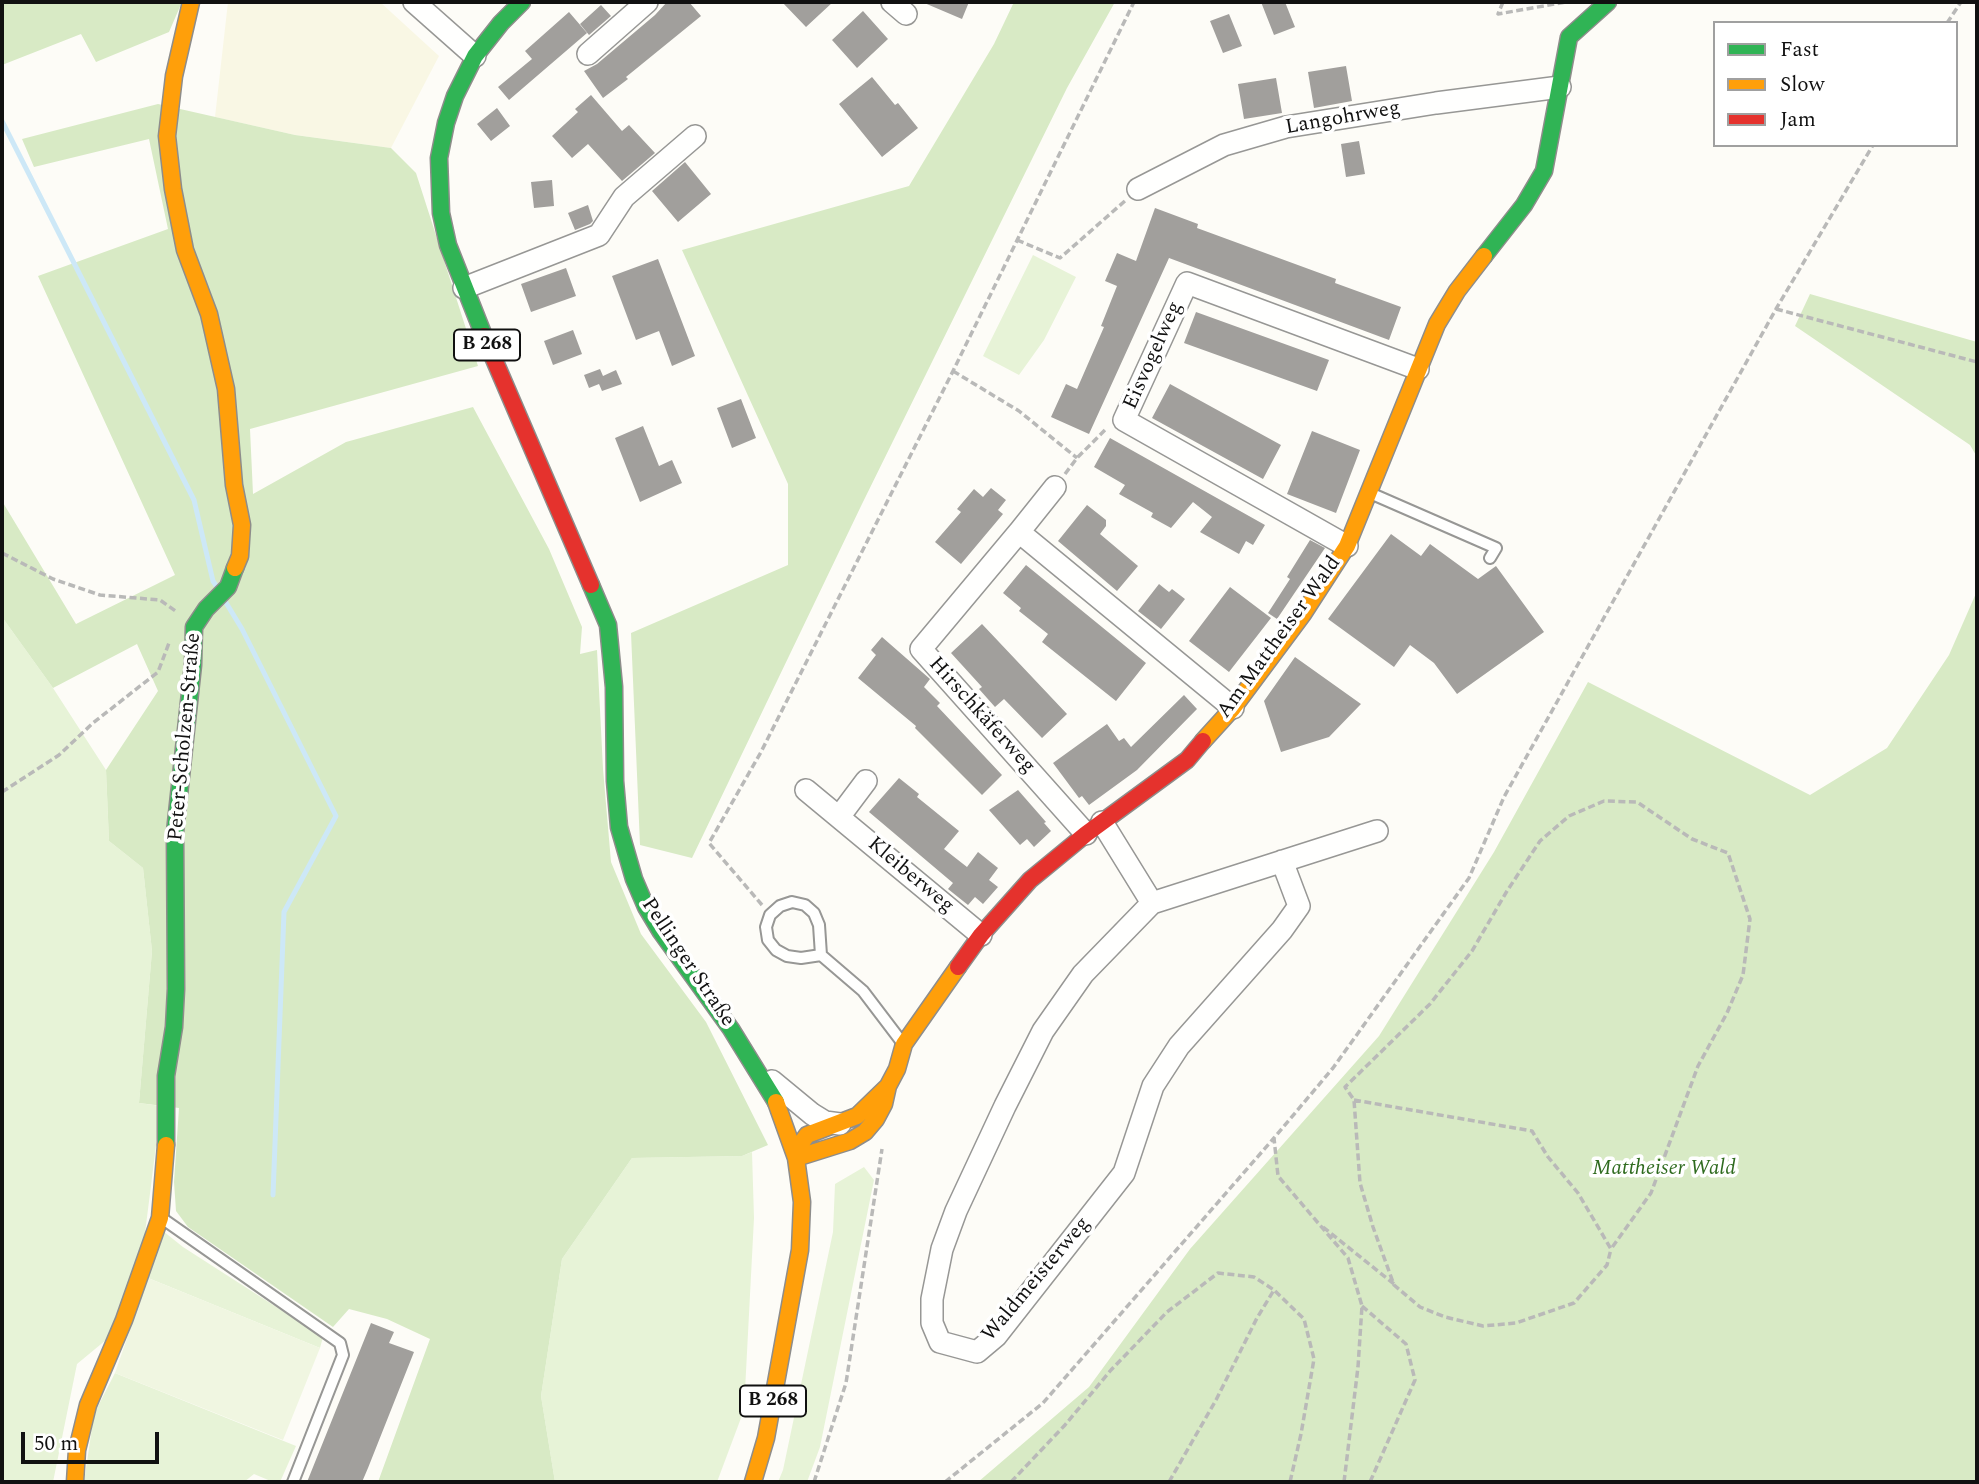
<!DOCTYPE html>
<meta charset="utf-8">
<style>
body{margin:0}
#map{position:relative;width:1979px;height:1484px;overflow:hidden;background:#fdfcf7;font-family:Spectral,serif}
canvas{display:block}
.frame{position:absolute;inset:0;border:4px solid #111;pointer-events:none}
.legend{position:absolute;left:1713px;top:21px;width:245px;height:126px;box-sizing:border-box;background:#fff;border:2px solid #a0a0a0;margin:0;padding:9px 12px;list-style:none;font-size:21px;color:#111}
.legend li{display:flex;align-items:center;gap:14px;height:35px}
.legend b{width:35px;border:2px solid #a0a0a0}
.scale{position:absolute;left:21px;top:1432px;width:138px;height:32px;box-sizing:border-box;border:4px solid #111;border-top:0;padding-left:9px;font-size:21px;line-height:24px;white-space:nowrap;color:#111;-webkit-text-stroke:5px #fff;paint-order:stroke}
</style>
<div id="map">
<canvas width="1979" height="1484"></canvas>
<div class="frame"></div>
<ul class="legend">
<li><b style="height:9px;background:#30b455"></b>Fast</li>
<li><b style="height:9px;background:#ff9f0a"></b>Slow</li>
<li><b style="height:9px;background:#e5322d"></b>Jam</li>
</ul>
<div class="scale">50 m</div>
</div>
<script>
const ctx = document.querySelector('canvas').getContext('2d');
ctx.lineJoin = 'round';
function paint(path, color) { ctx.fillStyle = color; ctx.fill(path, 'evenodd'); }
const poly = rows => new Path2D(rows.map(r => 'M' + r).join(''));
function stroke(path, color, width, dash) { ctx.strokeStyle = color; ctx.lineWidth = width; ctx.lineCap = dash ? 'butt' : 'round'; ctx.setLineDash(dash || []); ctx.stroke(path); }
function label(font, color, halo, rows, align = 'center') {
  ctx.font = font + ' Spectral,serif'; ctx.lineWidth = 7; ctx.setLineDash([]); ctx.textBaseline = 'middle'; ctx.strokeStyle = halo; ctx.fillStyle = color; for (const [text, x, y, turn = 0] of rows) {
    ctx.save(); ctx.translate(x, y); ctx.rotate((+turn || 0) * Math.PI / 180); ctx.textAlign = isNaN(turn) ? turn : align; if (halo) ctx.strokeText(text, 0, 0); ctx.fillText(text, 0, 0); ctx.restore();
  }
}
const farmland = poly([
 [228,2,380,2,439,56,391,148,295,135,215,117]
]);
const green = poly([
 [1033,255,1076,277,1044,340,1019,375,983,356],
 [2,617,53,688,106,770,109,841,143,868,152,951,139,1103,161,1106,144,1241,112,1335,77,1364,53,1482,2,1482],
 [752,1152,754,1218,744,1410,717,1482,555,1482,541,1396,562,1259,632,1158,742,1156],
 [864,1167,874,1180,820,1447,807,1482,778,1482,783,1470,833,1232,835,1184],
 [163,1231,183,1247,323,1337,320,1348,148,1278],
 [115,1373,296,1446,280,1482,273,1482,254,1474,244,1482,84,1482,94,1414]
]);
const forest = poly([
 [2,2,182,2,169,32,96,62,81,34,2,65],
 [1014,2,1115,2,1067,88,862,504,692,858,640,845,631,633,788,565,788,484,682,250,909,186,994,44],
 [158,104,295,135,391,148,416,173,478,366,250,429,253,494,346,442,473,407,549,549,582,627,580,654,597,650,603,769,611,862,641,934,706,1022,768,1145,742,1156,632,1158,562,1259,541,1396,555,1482,378,1482,430,1339,387,1319,349,1309,333,1327,188,1227,176,1211,174,1182,179,1108,139,1103,152,951,143,868,109,841,106,770,158,691,137,644,53,688,2,617,2,501,76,624,175,575,38,276,168,229,149,139,34,167,22,139],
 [1810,294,1977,342,1977,457,1970,445,1795,326],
 [1977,591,1977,1482,978,1482,1089,1387,1190,1249,1379,1036,1494,852,1588,682,1810,795,1887,748,1949,655]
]);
const pitch = poly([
 [148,1278,320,1348,283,1440,115,1373]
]);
const stream = poly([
 [2,121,194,500,213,581,217,587],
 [225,601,242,629,336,816,284,912,273,1195]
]);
const building = poly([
 [667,2,689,2,701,16,626,77,628,79,603,98,584,71,597,64,655,15],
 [782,2,833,2,806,27],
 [922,2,969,2,962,19],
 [1261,2,1285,2,1295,27,1274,35],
 [601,5,611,16,589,35,580,24],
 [863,11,888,39,857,68,832,40],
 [569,12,587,33,509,100,498,87,532,59,525,51],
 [1229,14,1242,46,1223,53,1210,21],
 [1346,66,1352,101,1314,108,1308,72],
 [872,77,895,105,898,103,918,128,882,157,839,104],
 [1276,78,1282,113,1244,119,1238,84],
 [591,95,622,131,629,125,655,153,622,181,588,144,572,158,552,136,578,112,575,109],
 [497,108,510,126,491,141,477,124],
 [1359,141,1365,174,1346,177,1341,144],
 [685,162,711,194,678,222,652,191],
 [552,180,554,206,534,208,531,182],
 [588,205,593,221,590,224,575,230,568,213],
 [1155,208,1198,224,1197,228,1336,279,1335,283,1401,307,1389,340,1169,258,1089,434,1051,417,1066,384,1077,389,1104,327,1101,326,1117,286,1105,281,1117,253,1136,261],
 [658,259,695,356,672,366,659,331,636,340,612,276],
 [566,268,576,296,531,312,521,284],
 [1196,312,1329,360,1317,391,1184,343],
 [573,330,582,354,553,365,544,341],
 [600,369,603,376,616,370,622,384,602,391,599,384,589,388,584,375],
 [1170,384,1281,445,1263,479,1152,418],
 [741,399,756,438,732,448,717,408],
 [643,426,659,466,672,460,682,483,640,502,615,438],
 [1312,431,1360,450,1336,513,1287,494],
 [1110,438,1265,525,1253,545,1246,541,1239,554,1200,532,1212,517,1193,502,1171,528,1151,517,1153,513,1119,494,1125,485,1094,467],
 [991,488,1006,500,998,510,1003,514,961,564,935,542,961,512,957,509,974,489,983,497],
 [1087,505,1106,520,1106,526,1100,534,1138,566,1117,591,1058,541],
 [1391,534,1421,556,1430,544,1478,579,1496,566,1544,632,1457,694,1434,663,1410,645,1394,667,1328,619],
 [1310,540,1325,548,1277,619,1268,613,1290,579,1287,577],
 [1026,565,1146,663,1116,701,1042,642,1048,634,1019,611,1021,608,1003,593],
 [1159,584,1169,592,1172,589,1185,599,1161,629,1138,611],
 [1230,587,1271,618,1229,672,1189,641],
 [982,624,1067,714,1042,738,1004,699,995,707,979,689,982,687,951,653],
 [882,637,930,679,924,687,940,703,937,706,1002,775,982,795,915,728,916,726,858,678,876,655,871,650],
 [1295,657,1361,704,1329,737,1281,752,1264,701],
 [1184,695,1197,709,1137,770,1089,805,1082,796,1079,798,1053,763,1107,724,1119,741,1124,738,1131,747],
 [899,778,919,794,917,797,959,831,944,849,967,867,978,852,998,868,989,880,998,887,983,904,975,897,968,905,948,889,953,883,869,812],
 [1018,790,1046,822,1044,823,1051,831,1034,847,1027,839,1020,845,989,810],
 [371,1323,394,1332,389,1343,414,1352,368,1468,362,1482,307,1482]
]);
const path = poly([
 [1503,2,1498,14,1566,2],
 [1947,23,1961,2],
 [1017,240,1060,258,1126,200],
 [1776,309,1977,362],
 [953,371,1019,411,1077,458],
 [1065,474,1077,458,1107,428],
 [2,553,53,579,100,595,160,600,177,612],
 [2,792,59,755,93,723,158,672,169,643],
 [762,905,709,843,761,752,953,371,1134,2],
 [1354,1100,1532,1131,1548,1157,1578,1193,1611,1249,1651,1193,1698,1066,1727,1013,1743,975,1750,919,1728,853,1692,839,1637,802,1604,801,1569,816,1540,841,1507,891,1472,951,1430,1004,1345,1087,1354,1100,1360,1183,1373,1227,1394,1285,1420,1307,1445,1317,1483,1326,1516,1323,1574,1303,1607,1265,1611,1249],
 [1323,1227,1394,1284],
 [1362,1306,1406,1344,1415,1380,1370,1482],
 [814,1482,846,1383,882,1149],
 [945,1482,1043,1403,1274,1138],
 [1011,1482,1065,1425,1111,1370,1167,1312,1218,1273,1254,1277,1274,1290],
 [1169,1482,1216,1400,1257,1318,1274,1290,1304,1319,1314,1359,1301,1434,1290,1482],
 [1344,1482,1358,1367,1362,1306,1348,1258,1278,1176,1274,1138,1333,1068,1469,878,1504,797,1776,309,1873,145]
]);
const lane = poly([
 [1370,493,1496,548,1490,558],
 [821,955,819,925,814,913,805,905,792,902,780,906,770,915,766,927,768,940,776,950,787,956,801,958,821,955,863,991,901,1041],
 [163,1219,340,1343,343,1355,293,1482]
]);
const street = poly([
 [414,2,475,56],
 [892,2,906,14],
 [588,54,647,2],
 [1138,189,1224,145,1286,127,1436,103,1560,87],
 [464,288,599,235,624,197,695,136],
 [1019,532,1055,487],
 [1347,546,1124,420,1187,283,1418,369],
 [806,790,981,935],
 [839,817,866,781],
 [1102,822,1152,903,1083,974,1043,1031,1005,1106,956,1211,942,1249,932,1299,932,1323,940,1342,977,1352,996,1336,1124,1173,1153,1086,1179,1046,1282,930,1299,906,1282,861],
 [1086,834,921,649,1019,532,1233,708],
 [1152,903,1377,831],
 [772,1081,812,1114,825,1122,840,1124]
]);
const fast = poly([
 [1484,256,1524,205,1544,171,1569,37,1608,2],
 [484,336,448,245,441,213,439,158,446,123,455,96,475,56,501,23,522,2],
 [591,585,608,625,614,687,615,781,619,827,634,879,646,907,661,932,731,1029,776,1102],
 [166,1145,166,1076,174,1027,176,989,175,832,193,665,194,627,206,609,228,587,235,568]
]);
const slow = poly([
 [191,2,174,76,167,136,173,189,185,250,209,314,226,389,234,485,242,525,240,556,235,568],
 [1203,741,1233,708,1303,614,1347,546,1437,324,1457,291,1484,256],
 [888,1086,857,1116,807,1135,797,1149,796,1158,850,1141,865,1132,876,1119,884,1104,888,1086,897,1069,904,1044,958,967],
 [75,1482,77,1450,88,1405,124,1320,160,1218,166,1145],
 [753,1482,766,1438,800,1250,802,1202,796,1158,776,1102]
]);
const jam = poly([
 [484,336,591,585],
 [958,967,981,935,1030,880,1086,834,1187,760,1203,741]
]);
const shields = [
 [487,345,66],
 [773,1401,66]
];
const shieldNames = [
 ["B 268",487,345],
 ["B 268",773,1401]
];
const streetNames = [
 ["Langohrweg",1343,119,-10],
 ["Eisvogelweg",1154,356,-66],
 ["Am Mattheiser Wald",1280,638,-54],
 ["Hirschkäferweg",981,716,48],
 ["Peter-Scholzen-Straße",186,737,-85],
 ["Kleiberweg",910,876,40],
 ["Pellinger Straße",687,963,56],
 ["Waldmeisterweg",1037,1280,-50]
];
const parkNames = [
 ["Mattheiser Wald",1664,1170]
];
paint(farmland, '#f9f7e4');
paint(green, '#e7f3d7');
paint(forest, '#d8eac5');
paint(pitch, '#f0f6e1');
stroke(stream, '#cde8f7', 5);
paint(building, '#a19f9c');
stroke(lane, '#979795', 14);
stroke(street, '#979795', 24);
stroke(fast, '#8e8d8b', 19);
stroke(slow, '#8e8d8b', 19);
stroke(jam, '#8e8d8b', 19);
stroke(path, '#b9b9b8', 3.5, [7, 3.5]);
stroke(lane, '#fffffe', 10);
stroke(street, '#fffffe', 21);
stroke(fast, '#30b455', 16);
stroke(slow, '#ff9f0a', 16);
stroke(jam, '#e5322d', 16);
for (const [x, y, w] of shields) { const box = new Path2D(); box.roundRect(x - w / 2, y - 15.5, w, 31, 5); ctx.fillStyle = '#fff'; ctx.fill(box); stroke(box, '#111', 2); }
label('bold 19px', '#111', null, shieldNames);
label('21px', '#111', '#fff', streetNames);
label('italic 21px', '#2f6b1f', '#fff', parkNames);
</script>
